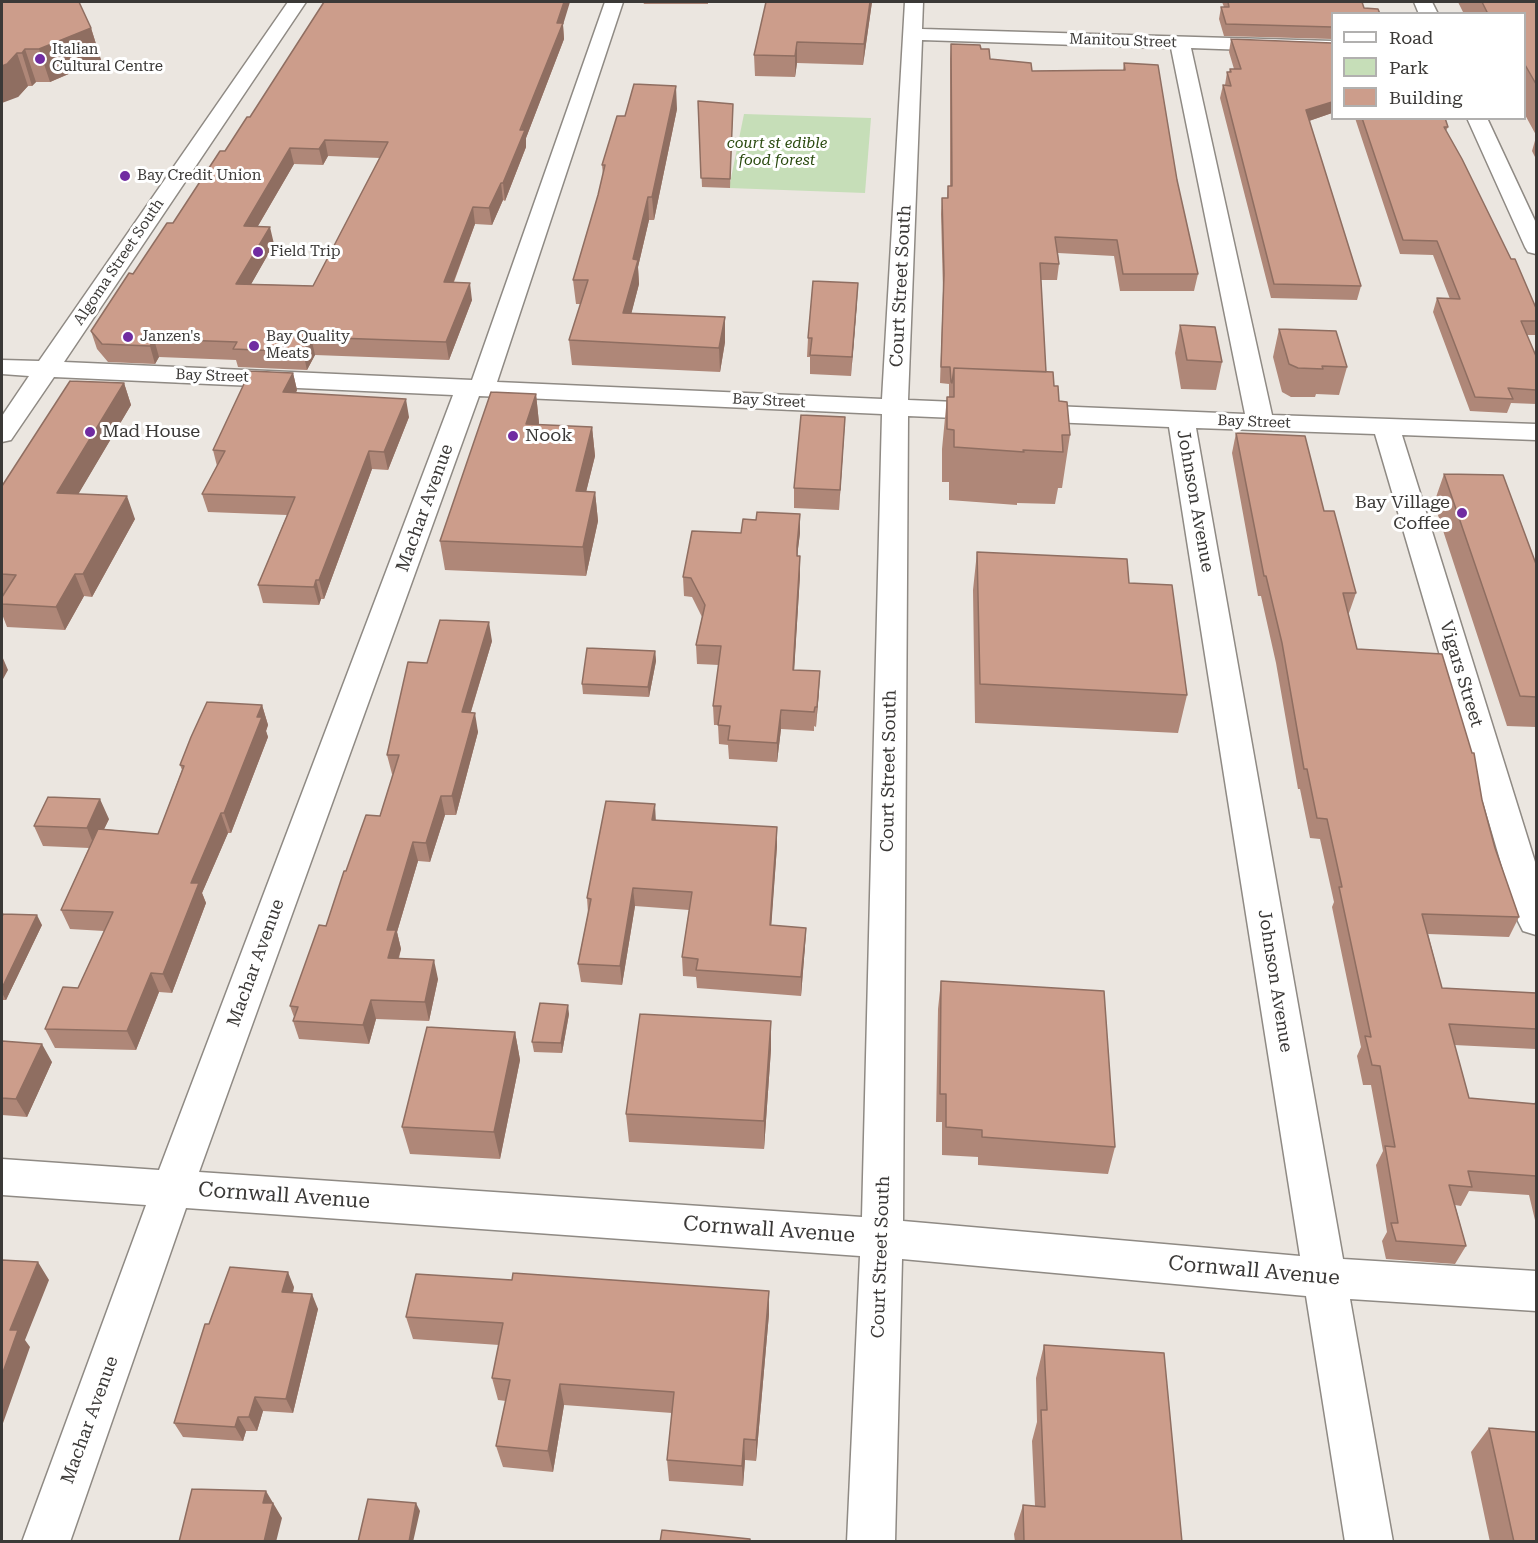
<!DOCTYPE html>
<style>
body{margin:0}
#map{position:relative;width:1538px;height:1543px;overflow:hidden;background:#ebe6e0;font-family:"Roboto Serif",serif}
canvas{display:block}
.frame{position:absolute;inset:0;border:3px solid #3b3937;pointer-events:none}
.legend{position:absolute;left:1331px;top:12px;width:195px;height:108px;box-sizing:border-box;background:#fff;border:2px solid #b1b0af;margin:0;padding:8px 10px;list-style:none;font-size:18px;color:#3b3937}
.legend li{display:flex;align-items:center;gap:12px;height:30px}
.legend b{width:30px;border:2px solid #b1b0af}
</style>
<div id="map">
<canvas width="1538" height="1543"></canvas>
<div class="frame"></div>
<ul class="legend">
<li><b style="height:8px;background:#fff"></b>Road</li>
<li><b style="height:16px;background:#c6deb8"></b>Park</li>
<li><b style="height:16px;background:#cc9d8b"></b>Building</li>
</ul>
</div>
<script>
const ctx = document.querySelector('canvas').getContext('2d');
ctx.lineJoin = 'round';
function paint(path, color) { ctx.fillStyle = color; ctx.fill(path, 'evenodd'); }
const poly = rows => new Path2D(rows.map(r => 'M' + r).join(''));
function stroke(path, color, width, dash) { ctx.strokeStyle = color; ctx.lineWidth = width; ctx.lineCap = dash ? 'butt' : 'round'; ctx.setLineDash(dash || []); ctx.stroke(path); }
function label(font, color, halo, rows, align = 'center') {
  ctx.font = font + ' "Roboto Serif",serif'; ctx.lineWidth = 6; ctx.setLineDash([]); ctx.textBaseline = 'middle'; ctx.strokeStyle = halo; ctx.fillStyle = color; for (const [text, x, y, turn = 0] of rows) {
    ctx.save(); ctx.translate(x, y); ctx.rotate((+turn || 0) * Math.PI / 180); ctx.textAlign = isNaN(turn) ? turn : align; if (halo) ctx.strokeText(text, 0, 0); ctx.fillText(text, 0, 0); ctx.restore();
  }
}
const green = poly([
 [744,114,871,118,865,193,729,188]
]);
const minor = poly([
 [288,2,306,2,64,362,472,380,605,2,623,2,497,382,882,399,905,2,923,2,922,29,1332,41,1332,53,1191,48,1272,415,1536,424,1536,440,1402,435,1536,865,1536,935,1523,931,1518,921,1375,434,1196,428,1343,1259,1536,1271,1536,1311,1350,1299,1393,1542,1345,1542,1306,1296,902,1259,895,1542,847,1542,860,1256,186,1208,70,1542,22,1542,146,1205,2,1195,2,1159,159,1170,453,395,54,377,11,440,2,442,2,416,29,376,2,374,2,360,39,361,288,2],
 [922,40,1171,48,1245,414,908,400,922,40],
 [479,396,882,414,862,1217,199,1172,479,396],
 [908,416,1169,427,1300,1256,903,1221,908,416],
 [1414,2,1432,2,1438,14,1419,14,1414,2],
 [1467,118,1487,118,1536,223,1536,254,1528,252,1525,247,1467,118]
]);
const wall = poly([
 [2,2,91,28,101,60,50,82,36,82,32,86,28,86,18,97],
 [643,2,708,2,708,4,644,4],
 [872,2,863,65,797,63,795,77,755,76,754,55],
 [1222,2,1354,2,1332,14,1332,39,1224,36,1219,19,1221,7,1224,7],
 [1458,2,1536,2,1536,135,1524,113,1524,14,1464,14],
 [563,25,564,39,526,138,526,147,505,201,503,200,492,225,475,224,454,282,472,300,449,360,315,355,307,370,238,367,236,360,159,357,155,364,108,362,97,349,91,331,133,274,173,223,250,117],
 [328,156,380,158,313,286,251,284,274,244,258,226,294,164,323,165],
 [1231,39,1332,113,1309,121,1361,286,1357,300,1271,298,1220,98,1223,85,1225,85,1227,72,1229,72,1230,69,1234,69,1229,52],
 [951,44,981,49,990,59,1032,71,1123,70,1124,63,1177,180,1198,274,1194,291,1120,291,1114,256,1058,253,1059,264,1057,280,1041,280,1046,372,1054,386,1070,435,1062,488,1058,488,1055,504,1017,503,1017,505,949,500,949,482,942,482,942,449,947,397,949,397,949,384,940,383,943,291,941,214,942,198,947,198,948,186,950,186,950,59],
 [698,101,733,104,730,188,702,187],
 [677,109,654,220,649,220,638,267,639,284,631,314,725,317,725,342,720,372,572,365,569,340,581,304,576,304,573,280,598,195,603,175,602,165],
 [1355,118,1445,118,1448,127,1446,131,1536,308,1536,335,1527,335,1536,356,1536,404,1511,403,1507,413,1470,411,1433,312,1437,298,1450,299,1433,255,1400,254],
 [1536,137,1536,159,1532,151],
 [857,302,851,376,810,374,810,357,807,357,808,338],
 [1180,325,1222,362,1216,390,1181,389,1175,353],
 [1279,329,1347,367,1339,395,1316,394,1315,397,1291,397,1282,392,1273,357],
 [293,373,297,390,296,393,409,417,388,470,372,469,324,599,321,599,319,605,263,603,258,585,287,515,208,512,202,494,217,466,213,450],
 [124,383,131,405,78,494,135,519,92,597,84,596,65,630,7,627,2,614,2,486],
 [536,394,539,423,538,425,592,427,595,456,586,492,595,492,598,521,586,576,445,570,440,541],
 [845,417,839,510,794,508,794,488],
 [1236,433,1324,511,1356,593,1349,613,1348,613,1357,649,1482,800,1495,848,1519,917,1509,937,1428,934,1442,988,1536,993,1536,1049,1454,1045,1469,1098,1534,1104,1536,1100,1536,1220,1535,1220,1529,1195,1469,1191,1461,1206,1455,1205,1466,1246,1455,1264,1386,1259,1382,1241,1387,1232,1376,1165,1383,1151,1371,1085,1363,1085,1357,1056,1361,1047,1332,907,1334,902,1320,839,1310,838,1300,789,1298,789,1276,663,1261,596,1258,596,1232,453],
 [1444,474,1536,564,1536,727,1507,726,1434,503],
 [800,514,800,533,797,556,800,556,800,575,794,670,819,690,816,727,814,726,814,731,781,729,777,762,729,759,728,745,719,744,718,725,714,725,713,706,719,665,697,664,696,645,702,617,692,597,684,596,683,577,741,533,756,520],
 [977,552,1129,583,1187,695,1178,733,975,723,973,590],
 [492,641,471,712,478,732,456,815,445,815,430,862,418,861,397,932,401,949,399,958,438,979,429,1021,376,1019,369,1044,299,1039,293,1021,294,1017,290,1006,326,926,346,871,380,816,393,774,392,774,387,755,427,663],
 [655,651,656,661,649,697,583,694,582,684],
 [262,705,268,725,266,731,268,737,231,833,228,833,202,893,206,903,172,993,159,992,136,1050,55,1048,45,1029,78,988,104,931,70,929,61,910,89,848,43,846,34,826,109,819,104,829,158,834,182,770,180,765],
 [656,821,777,846,771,925,806,928,805,946,801,996,697,988,696,977,683,976,682,957,689,910,635,906,622,985,581,982,578,964,588,913,587,898],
 [2,917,42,925,6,1000,2,1000],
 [941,981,1115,1147,1108,1174,978,1165,978,1157,942,1155,942,1122,936,1122,938,1009],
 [569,1014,562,1053,534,1052,532,1042],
 [771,1021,771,1049,764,1149,629,1142,626,1114],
 [515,1032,520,1060,500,1159,410,1154,402,1127],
 [2,1041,52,1062,27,1117,2,1115],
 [294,1287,293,1293,318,1309,293,1413,263,1411,257,1431,246,1431,243,1441,183,1437,174,1423,209,1324],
 [769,1314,756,1461,745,1460,743,1486,669,1481,667,1460,672,1413,564,1405,553,1472,503,1467,496,1446,506,1401,498,1400,492,1378,499,1345,413,1339,406,1317],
 [1044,1345,1182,1542,1015,1542,1014,1534,1023,1505,1035,1506,1032,1441,1037,1422,1036,1378],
 [1489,1428,1536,1542,1490,1542,1471,1452]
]);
const shadedWall = poly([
 [564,2,570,2,563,25,564,39,526,138,526,147,505,201,503,183],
 [870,2,872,2,863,65,864,44],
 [91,28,101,60,50,82,39,49],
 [797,42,797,63,795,77,795,56],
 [25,49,36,82,32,86,22,53],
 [17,53,28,86,18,97,2,103,2,66],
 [676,86,677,109,654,220,652,197],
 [1332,102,1332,113,1303,123,1306,110],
 [325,140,328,156,323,165,319,149],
 [290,148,294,164,248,243,244,226],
 [501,183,503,200,492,225,489,208],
 [648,197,649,220,638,267,639,284,625,338,623,313,633,259],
 [473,207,475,224,447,299,444,282],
 [270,227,274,244,241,302,236,284],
 [470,283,472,300,449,360,446,342],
 [858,283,857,302,851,376,852,357],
 [725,317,725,342,720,372,719,348],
 [311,337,315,355,307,370,303,352],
 [154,339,159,357,155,364,150,346],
 [293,373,297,390,287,410,283,392],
 [124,383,131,405,66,515,57,493],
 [536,394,539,423,530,453,526,424],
 [406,399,409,417,388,470,384,452],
 [845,417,844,436,839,510,840,490],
 [592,427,595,456,579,520,576,491],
 [369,451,372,469,324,599,319,580],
 [595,492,598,521,586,576,583,547],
 [127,496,135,519,92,597,83,574],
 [800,514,800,533,796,565,797,546],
 [800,556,800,575,793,689,793,670],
 [75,574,84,596,65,630,56,607],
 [316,580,321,599,319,605,314,587],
 [489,622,492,641,465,731,462,712],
 [655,651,656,661,649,697,648,687],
 [2,656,8,670,2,681],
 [820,671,819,690,816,727,817,707],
 [262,705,268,725,266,731,268,737,231,833,224,813,257,717],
 [781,710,781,729,777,762,777,743],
 [475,713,478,732,456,815,452,796],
 [441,796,445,815,430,862,426,843],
 [100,799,109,819,95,848,87,828],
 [655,804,656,823,652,820],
 [221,813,228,833,202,893,206,903,172,993,163,974,191,883],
 [777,827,777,846,770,944,770,925],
 [413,842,418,861,397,932,401,949,393,976,388,958,387,930],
 [633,888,635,906,622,985,620,966],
 [37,915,42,925,6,1000,2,993,2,988],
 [806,928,805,946,801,996,801,977],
 [434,960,438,979,429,1021,425,1002],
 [151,973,159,992,136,1050,127,1031],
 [371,1000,376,1019,369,1044,363,1025],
 [568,1005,569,1014,562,1053,561,1043],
 [771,1021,771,1049,764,1149,764,1121],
 [515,1032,520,1060,500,1159,494,1132],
 [42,1044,52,1062,27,1117,16,1099],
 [38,1262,49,1280,25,1340,30,1347,2,1426,2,1375,10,1330],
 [288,1272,294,1287,288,1307,282,1292],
 [769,1291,769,1314,756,1461,756,1440],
 [312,1294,318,1309,293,1413,286,1399],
 [560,1384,564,1405,553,1472,548,1451],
 [255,1397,263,1411,257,1431,249,1417],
 [238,1417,246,1431,243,1441,235,1427],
 [744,1439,745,1460,743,1486,742,1466],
 [266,1491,282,1518,276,1542,264,1542,263,1503],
 [416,1503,420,1511,413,1542,409,1542]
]);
const building = poly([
 [2,2,79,2,91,28,39,49,25,49,22,53,17,53,7,64,2,66,2,2],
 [324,2,564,2,557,23,563,23,520,130,525,130,503,183,501,183,489,208,473,207,444,282,470,283,446,342,311,337,303,352,233,349,237,342,154,339,150,346,102,344,91,331,129,273,133,274,167,223,173,223,220,151,225,151,247,117,250,117,324,2],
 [325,140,388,142,313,286,236,284,270,227,244,226,290,148,319,149,325,140],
 [766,2,870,2,864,44,797,42,795,56,754,55,766,2],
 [1228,2,1362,2,1364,8,1378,9,1380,14,1332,14,1332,27,1226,24,1221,7,1229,7,1228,2],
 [1482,2,1536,2,1536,84,1524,63,1524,14,1488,14,1482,2],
 [1231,39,1332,43,1332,102,1306,110,1361,286,1274,284,1223,85,1231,86,1227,72,1231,72,1230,69,1241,69,1231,39],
 [951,44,980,45,981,49,989,49,990,59,1031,63,1032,71,1125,70,1124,63,1158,65,1177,180,1198,274,1123,274,1117,240,1055,237,1059,264,1040,263,1046,372,954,368,952,383,951,382,950,367,941,367,944,274,942,198,948,198,948,186,952,186,951,44],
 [634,84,676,86,652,197,648,197,633,259,638,260,623,313,725,317,719,348,569,340,588,280,573,280,598,195,605,165,602,165,617,116,625,116,634,84],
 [698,101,733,104,730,179,701,178,698,101],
 [1362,118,1445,118,1448,127,1444,127,1462,159,1511,259,1515,259,1536,308,1536,321,1521,321,1536,356,1536,390,1508,388,1513,399,1475,397,1437,298,1460,299,1437,241,1403,240,1362,118],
 [813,281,858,283,852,357,810,355,812,338,808,338,813,281],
 [1180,325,1215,327,1222,362,1187,360,1180,325],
 [1279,329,1336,331,1347,367,1322,366,1323,369,1298,368,1289,364,1279,329],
 [954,368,1053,372,1054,386,1058,386,1059,401,1067,402,1070,435,1062,435,1063,452,1023,450,1024,452,954,447,954,430,947,429,947,397,954,397,954,368],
 [250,371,293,373,283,392,406,399,384,452,369,451,319,580,316,580,314,587,258,585,295,497,202,494,225,451,213,450,250,371],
 [70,381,124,383,57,493,127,496,83,574,75,574,56,607,2,604,2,597,16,575,2,574,2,486,70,381],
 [491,392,536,394,526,424,592,427,576,491,595,492,583,547,440,541,491,392],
 [801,415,845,417,840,490,794,488,801,415],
 [1236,433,1305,436,1324,511,1334,511,1356,593,1343,593,1357,649,1442,654,1472,753,1474,753,1482,800,1495,848,1519,917,1422,914,1442,988,1536,993,1536,1029,1449,1024,1469,1098,1536,1104,1536,1176,1468,1171,1472,1187,1449,1185,1466,1246,1396,1241,1391,1223,1398,1223,1385,1146,1395,1147,1380,1066,1372,1065,1365,1036,1371,1037,1339,887,1342,887,1327,819,1317,818,1307,769,1304,769,1282,643,1266,576,1264,576,1236,433],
 [1444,474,1503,475,1536,564,1536,697,1520,696,1444,474],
 [757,512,800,514,797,546,797,556,800,556,793,670,820,671,817,707,815,707,814,712,781,710,777,743,728,740,730,726,718,725,721,706,713,706,721,646,696,645,705,605,691,578,683,577,692,531,741,533,743,519,756,520,757,512],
 [977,552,1127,559,1129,583,1172,585,1187,695,980,684,977,552],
 [440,620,489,622,462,712,475,713,452,796,441,796,426,843,413,842,387,930,396,930,388,958,434,960,425,1002,371,1000,363,1025,293,1021,298,1007,290,1006,319,925,326,926,344,871,346,871,366,815,380,816,399,755,387,755,408,662,427,663,440,620],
 [587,648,655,651,648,687,582,684,587,648],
 [207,702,262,705,257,717,262,717,224,813,221,813,191,883,199,883,163,974,151,973,127,1031,45,1029,63,987,78,988,113,912,61,910,98,829,158,834,184,766,180,765,191,737,207,702],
 [48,797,100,799,87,828,34,826,48,797],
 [606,801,655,804,652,820,777,827,770,925,806,928,801,977,696,970,698,959,682,957,692,892,633,888,620,966,578,964,591,899,587,898,606,801],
 [3,914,37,915,2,988,2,917,3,914],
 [941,981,1104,991,1115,1147,982,1137,982,1130,946,1127,946,1094,940,1094,941,981],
 [540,1003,568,1005,561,1043,532,1042,540,1003],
 [640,1014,771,1021,764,1121,626,1114,640,1014],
 [427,1027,515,1032,494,1132,402,1127,427,1027],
 [2,1041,42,1044,16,1099,2,1098,2,1041],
 [2,1260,38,1262,10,1330,18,1330,2,1375,2,1260],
 [230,1267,288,1272,282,1292,312,1294,286,1399,255,1397,249,1417,238,1417,235,1427,174,1423,205,1324,209,1324,230,1267],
 [513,1273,769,1291,756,1440,744,1439,742,1466,667,1460,674,1392,560,1384,548,1451,496,1446,510,1380,492,1378,503,1323,406,1317,416,1274,512,1280,513,1273],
 [1044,1345,1164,1353,1182,1542,1024,1542,1023,1505,1045,1507,1041,1410,1047,1410,1044,1345],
 [1489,1428,1536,1432,1536,1542,1514,1542,1489,1428],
 [192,1489,266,1491,263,1503,273,1503,264,1542,179,1542,192,1489],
 [368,1499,416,1503,409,1542,358,1542,368,1499],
 [662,1530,750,1539,750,1542,660,1542,662,1530]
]);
const markers = [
 [40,59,6,"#702ca1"],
 [125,176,6,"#702ca1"],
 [258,252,6,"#702ca1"],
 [128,337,6,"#702ca1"],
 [254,346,6,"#702ca1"],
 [90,432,6,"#702ca1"],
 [513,436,6,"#702ca1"],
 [1462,513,6,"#702ca1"]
];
const farStreetnames = [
 ["Manitou Street",1123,41,2],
 ["Algoma Street South",119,262,-56],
 ["Bay Street",212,376,2],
 ["Bay Street",769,401,3],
 ["Bay Street",1254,422,2]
];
const farPoinames = [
 ["Italian",52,50],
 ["Cultural Centre",52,67],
 ["Bay Credit Union",137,176],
 ["Field Trip",270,252],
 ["Janzen's",140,337],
 ["Bay Quality",266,337],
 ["Meats",266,354]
];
const farParknames = [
 ["court st edible",777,144],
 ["food forest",777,161]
];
const streetNames = [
 ["Court Street South",901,286,-87],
 ["Johnson Avenue",1195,501,80],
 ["Machar Avenue",425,508,-70],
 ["Vigars Street",1461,674,73],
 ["Court Street South",889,771,-89],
 ["Machar Avenue",256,963,-70],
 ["Johnson Avenue",1275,981,81],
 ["Court Street South",881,1257,-88],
 ["Machar Avenue",90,1420,-70]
];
const poiNames = [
 ["Mad House",102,432],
 ["Nook",525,436],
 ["Bay Village",1450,503,"right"],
 ["Coffee",1450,524,"right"]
];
const nearStreetnames = [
 ["Cornwall Avenue",284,1196,4],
 ["Cornwall Avenue",769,1230,4],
 ["Cornwall Avenue",1254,1271,5]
];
paint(green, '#c6deb8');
stroke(minor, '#8f8a84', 3);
paint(minor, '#fff');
paint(wall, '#af8778');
paint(shadedWall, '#8f6e61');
paint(building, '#cc9d8b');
stroke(building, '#8f6e61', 1.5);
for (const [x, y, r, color] of markers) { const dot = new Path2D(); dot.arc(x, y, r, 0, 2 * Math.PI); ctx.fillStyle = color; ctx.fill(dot); stroke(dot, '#fff', 2); }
label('15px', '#3b3937', '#fff', farStreetnames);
label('15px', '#3b3937', '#fff', farPoinames, 'left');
label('italic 15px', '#2a4a0f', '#fff', farParknames);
label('18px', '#3b3937', '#fff', streetNames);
label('18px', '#3b3937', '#fff', poiNames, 'left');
label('21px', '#3b3937', '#fff', nearStreetnames);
</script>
